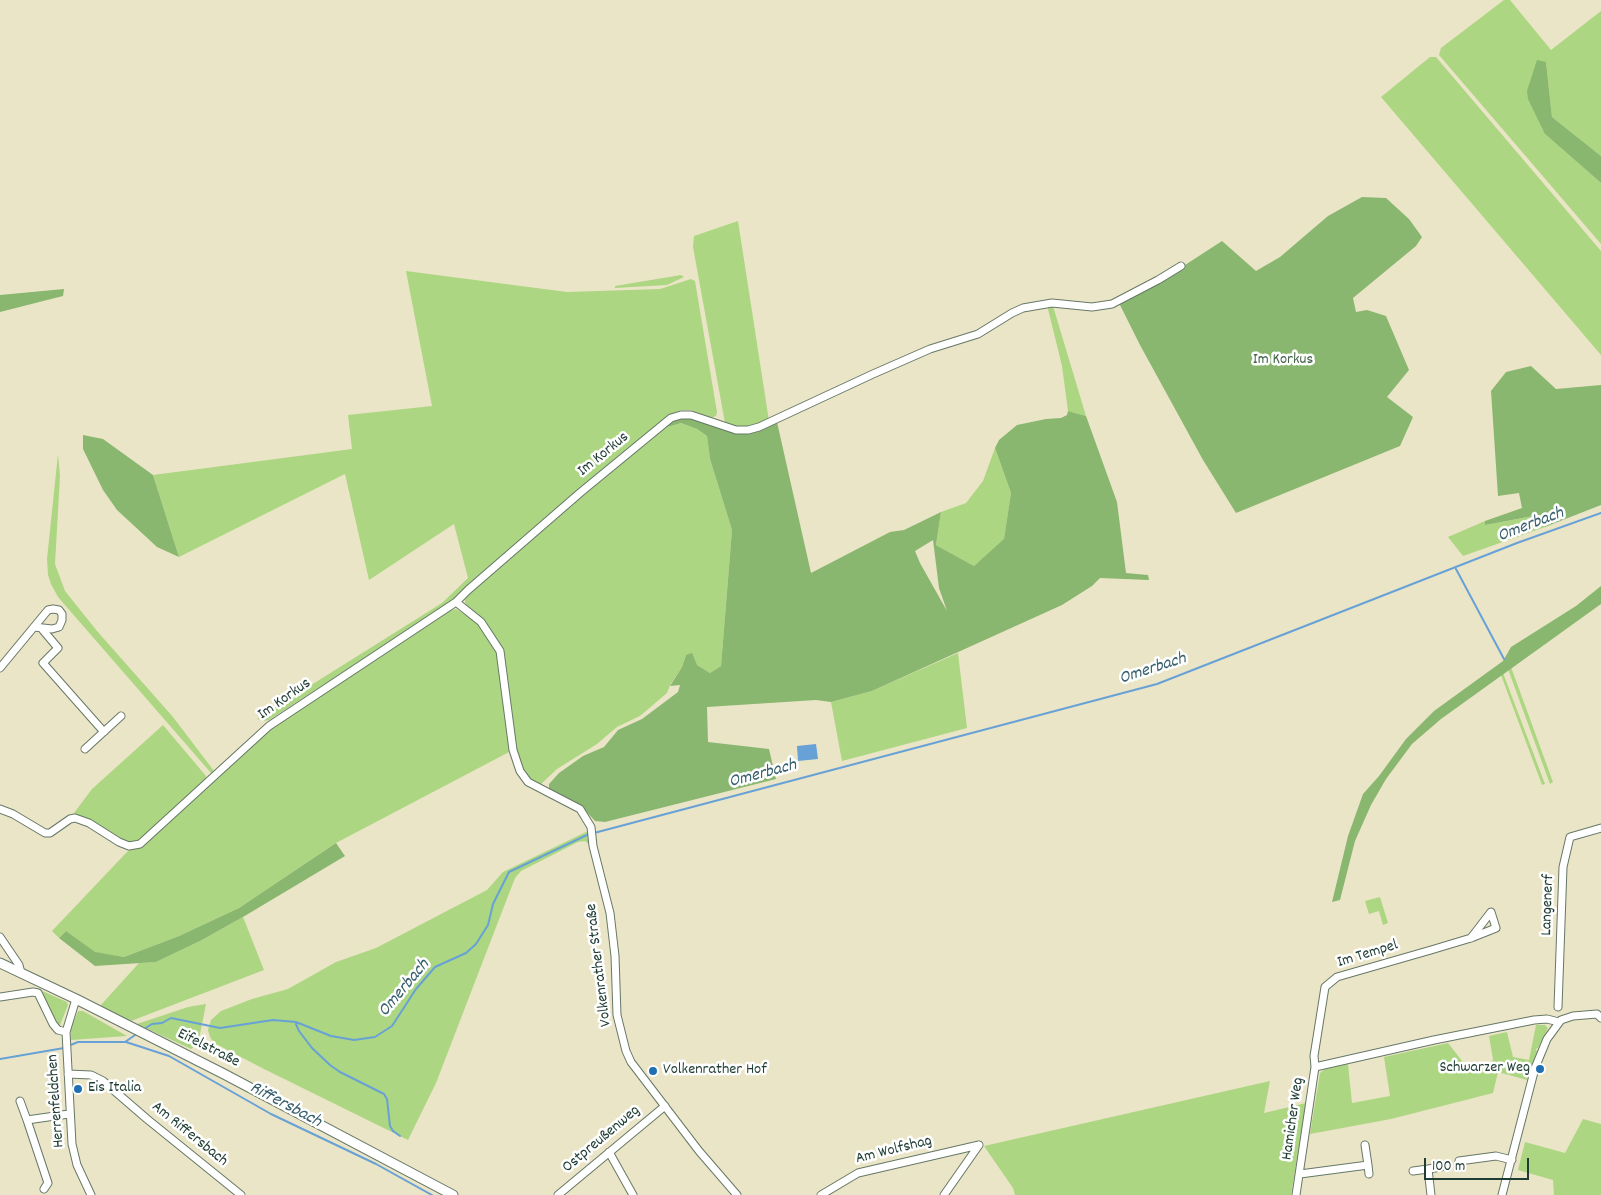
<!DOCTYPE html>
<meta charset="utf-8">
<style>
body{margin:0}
#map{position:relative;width:1601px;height:1195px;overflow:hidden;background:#ebe5c7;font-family:Dekko,sans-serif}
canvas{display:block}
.scale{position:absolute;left:1424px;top:1158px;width:105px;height:22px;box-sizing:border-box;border:2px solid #1f3d34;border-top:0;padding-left:6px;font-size:15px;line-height:18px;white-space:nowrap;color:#1f3d34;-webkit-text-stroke:4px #fff;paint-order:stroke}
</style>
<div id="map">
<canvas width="1601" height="1195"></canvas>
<div class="scale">100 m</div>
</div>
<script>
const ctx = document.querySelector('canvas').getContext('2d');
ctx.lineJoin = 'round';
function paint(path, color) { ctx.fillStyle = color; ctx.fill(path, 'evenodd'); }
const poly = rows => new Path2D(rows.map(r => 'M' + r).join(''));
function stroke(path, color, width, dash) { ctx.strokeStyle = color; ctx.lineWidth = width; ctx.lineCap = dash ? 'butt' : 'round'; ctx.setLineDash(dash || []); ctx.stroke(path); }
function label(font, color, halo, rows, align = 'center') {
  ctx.font = font + ' Dekko,sans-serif'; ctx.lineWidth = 5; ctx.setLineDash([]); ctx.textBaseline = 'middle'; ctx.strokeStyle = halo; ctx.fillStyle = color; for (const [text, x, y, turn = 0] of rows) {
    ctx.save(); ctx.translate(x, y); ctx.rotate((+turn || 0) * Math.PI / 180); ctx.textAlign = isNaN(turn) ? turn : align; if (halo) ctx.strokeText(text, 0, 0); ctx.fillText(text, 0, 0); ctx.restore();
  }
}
const green = poly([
 [1504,0,1510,0,1551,50,1601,11,1601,156,1552,117,1546,62,1545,134,1601,183,1601,244,1439,55,1441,48],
 [1430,57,1436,57,1601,251,1601,355,1381,97],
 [738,221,769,421,748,427,735,426,725,423,693,247,694,236],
 [406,271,567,292,660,289,691,279,695,281,717,412,716,416,711,418,691,410,681,410,669,415,471,583,454,600,269,720,263,721,257,719,442,603,468,578,454,524,369,580,345,474,179,557,153,475,352,449,348,415,432,406],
 [681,275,684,277,667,285,615,288,615,286],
 [1047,305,1053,306,1086,416,1068,411,1062,366],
 [681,423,697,429,707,436,710,459,732,530,721,666,710,673,697,665,686,655,682,667,670,685,667,693,640,716,617,727,597,744,557,769,540,785,529,780,522,770,516,749,505,668,483,620,466,606,464,597,583,493,661,429],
 [995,448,1011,493,1004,540,974,566,936,545,941,512,966,503,983,481],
 [58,454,60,476,55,564,65,591,97,631,173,717,214,771,217,772,214,774,211,773,58,597,51,584,48,575,47,559],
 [1539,515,1545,527,1463,556,1448,537,1485,521,1485,525],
 [456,609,480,624,498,654,511,751,336,843,239,908,179,936,124,957,95,953,66,931,59,938,52,931,126,853,273,726,448,611],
 [958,653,967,728,842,761,831,702,872,691],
 [1511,667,1553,782,1550,784,1508,669],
 [1503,673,1545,784,1542,785,1501,675],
 [163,725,206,776,205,784,143,838,133,843,124,843,75,815,74,813,92,789],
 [586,832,589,833,591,846,585,841,578,842,521,871,515,878,436,1083,408,1140,264,1069,214,1043,210,1037,208,1030,211,1020,221,1011,252,999,288,989,336,962,376,948,487,890,503,872],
 [1380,897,1388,923,1383,925,1379,911,1369,914,1365,901],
 [243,917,264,970,131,1021,100,1006,139,963,156,962,200,941],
 [40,990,67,1002,68,1005,60,1025,56,1023],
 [206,1004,198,1044,191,1049,137,1024,188,1007],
 [78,1011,83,1011,127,1036,71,1040,71,1028],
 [1536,1025,1545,1025,1548,1028,1538,1048,1537,1048,1536,1050,1537,1051,1527,1080,1498,1072,1493,1093,1391,1119,1310,1134,1320,1073,1325,1069,1348,1064,1352,1103,1390,1096,1384,1057,1448,1043,1470,1071,1491,1066,1493,1059,1489,1036,1507,1032,1513,1057,1529,1060],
 [1270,1081,1264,1113,1306,1103,1291,1195,1015,1195,1013,1188,984,1146],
 [1583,1119,1601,1124,1601,1195,1554,1195,1553,1180,1518,1170,1525,1142,1565,1153]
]);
const forest = poly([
 [1537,60,1546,62,1552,117,1601,156,1601,183,1545,134,1528,99,1527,91],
 [1362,197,1386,198,1409,219,1422,237,1416,246,1353,298,1356,312,1367,310,1386,316,1409,370,1387,397,1413,417,1400,446,1236,513,1203,460,1140,345,1120,305,1122,301,1182,267,1222,241,1256,271,1280,257,1328,216],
 [64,289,63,296,0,312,0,295],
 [1531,366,1556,389,1601,385,1601,505,1545,527,1539,515,1485,525,1485,521,1522,508,1519,493,1498,496,1491,391,1506,372],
 [1068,411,1086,416,1117,502,1126,573,1148,575,1149,580,1100,578,1092,586,1062,605,872,691,831,702,816,700,707,707,708,742,769,749,776,779,605,822,595,821,581,806,549,789,549,784,559,773,583,756,604,747,618,730,642,719,678,692,680,685,670,686,682,667,686,655,692,653,697,665,710,673,721,666,732,530,710,459,707,436,697,429,681,423,661,429,673,420,682,417,691,418,735,432,777,422,811,573,890,532,904,530,941,512,936,545,974,566,1004,539,1011,493,995,448,999,440,1017,425,1046,419,1061,418,1067,415],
 [933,540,939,588,947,611,920,563,915,551],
 [83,435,103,439,153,475,179,557,157,547,117,510,103,490,83,449],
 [1601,586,1601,604,1441,719,1412,744,1386,779,1371,805,1355,841,1340,900,1332,902,1348,836,1363,794,1379,776,1406,739,1434,711,1503,661,1511,647,1576,606],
 [336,843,345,856,243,917,200,941,156,962,95,966,59,938,66,931,95,952,124,957,179,936,239,908]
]);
const water = poly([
 [816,744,818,759,798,761,797,746]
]);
const stream = poly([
 [1456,569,1504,659],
 [594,833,1157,684,1517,543,1601,513],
 [296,1024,299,1031,312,1048,330,1065,340,1072,384,1094,387,1099,390,1126,393,1131,400,1136],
 [144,1029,152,1024,162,1023,171,1018,220,1028,273,1020,296,1022,331,1036,354,1040,375,1037,392,1026,416,989,435,967,466,953,476,944,488,925,493,904,509,872,589,834],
 [126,1042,169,1056,271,1114,376,1164,432,1195],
 [68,1046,78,1042,125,1042,138,1033],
 [0,1059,64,1048]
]);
const minor = poly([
 [456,602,481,622,500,651,513,750,520,771,528,782,580,809,591,827,593,846,610,913,615,956,617,1015,626,1051,631,1062,699,1151,737,1195],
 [42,629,58,648,43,663,104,732],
 [0,668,48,610,53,609,59,610,62,614,62,620,59,627,52,629,34,627],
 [85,749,121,716],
 [0,809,13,814,45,833,50,833,70,819,75,818,89,823,119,842,129,846,140,844,269,726,456,602,468,590,581,492,671,418,681,415,691,415,736,430,748,430,759,427,873,374,930,349,978,334,1012,313,1023,308,1052,303,1092,307,1112,304,1158,280,1181,266],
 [0,937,19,965,21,973],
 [0,997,33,992,38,993,53,1024,58,1030,66,1032],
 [76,999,66,1032,72,1144,77,1165,91,1195],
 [1558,1007,1563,867,1570,837,1601,828],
 [1315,1067,1434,1040,1534,1020,1547,1019,1559,1022],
 [68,1074,91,1075,103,1081,147,1119,241,1195],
 [20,1101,27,1120],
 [609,1152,633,1195],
 [1459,1161,1496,1156,1512,1160],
 [1368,1165,1369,1174],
 [1413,1171,1428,1169],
 [1300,1174,1368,1165,1365,1145],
 [44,1189,48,1183,27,1120,69,1114],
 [558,1195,665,1106],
 [821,1195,858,1173,979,1145],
 [944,1195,979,1145],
 [1296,1195,1315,1067,1314,1056,1325,987,1337,977,1431,950,1471,938,1496,928,1491,912,1471,938],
 [1431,1195,1428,1169,1441,1167],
 [1502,1195,1535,1068,1547,1039,1561,1020,1573,1016,1597,1014,1601,1018]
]);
const major = poly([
 [0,963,76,999,224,1074,453,1195]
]);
const markers = [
 [1540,1069,5,"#1f6fb2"],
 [653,1071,5,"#1f6fb2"],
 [78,1089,5,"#1f6fb2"]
];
const parkNames = [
 ["Im Korkus",1283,361]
];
const streetNames = [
 ["Im Korkus",604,455,-39],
 ["Im Korkus",285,700,-35],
 ["Langenerf",1549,905,-88],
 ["Im Tempel",1368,955,-17],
 ["Volkenrather Straße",600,965,-97],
 ["Eifelstraße",208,1049,27],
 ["Herrenfeldchen",57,1101,-94],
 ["Hamicher Weg",1294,1119,-82],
 ["Am Riffersbach",189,1135,39],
 ["Ostpreußenweg",602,1140,-40],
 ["Am Wolfshag",894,1151,-14]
];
const poiNames = [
 ["Schwarzer Weg",1530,1069,"right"],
 ["Volkenrather Hof",663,1071],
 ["Eis Italia",88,1089]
];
const waterNames = [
 ["Omerbach",1531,526,-21],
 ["Omerbach",1153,670,-18],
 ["Omerbach",763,775,-15],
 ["Omerbach",405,989,-50],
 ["Riffersbach",285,1106,28]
];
paint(green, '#acd681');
paint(forest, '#89b76f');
paint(water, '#67a1d6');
stroke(stream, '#67a1d6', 2);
stroke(minor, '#667867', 9);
stroke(major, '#667867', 11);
stroke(minor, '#fff', 7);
stroke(major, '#fff', 9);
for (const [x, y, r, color] of markers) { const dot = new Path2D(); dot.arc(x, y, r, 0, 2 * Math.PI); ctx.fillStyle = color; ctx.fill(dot); stroke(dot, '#fff', 2); }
label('16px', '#426347', '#fff', parkNames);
label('16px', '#1f3d34', '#fff', streetNames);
label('16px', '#1f3d34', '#fff', poiNames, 'left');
label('italic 18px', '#38606d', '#fff', waterNames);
</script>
